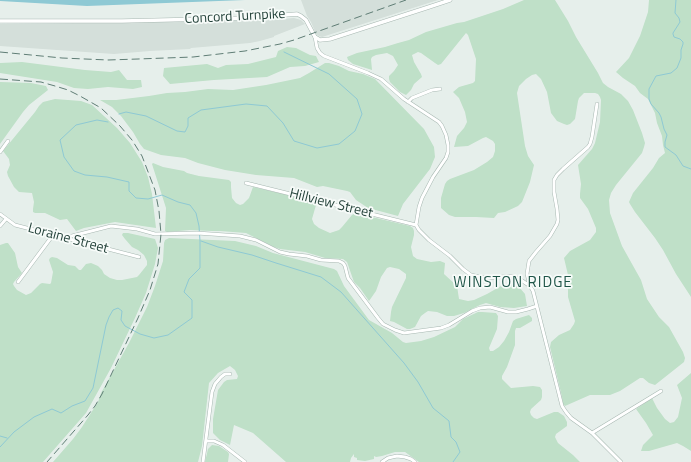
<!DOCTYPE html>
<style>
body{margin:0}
canvas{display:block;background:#e6efeb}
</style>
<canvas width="691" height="462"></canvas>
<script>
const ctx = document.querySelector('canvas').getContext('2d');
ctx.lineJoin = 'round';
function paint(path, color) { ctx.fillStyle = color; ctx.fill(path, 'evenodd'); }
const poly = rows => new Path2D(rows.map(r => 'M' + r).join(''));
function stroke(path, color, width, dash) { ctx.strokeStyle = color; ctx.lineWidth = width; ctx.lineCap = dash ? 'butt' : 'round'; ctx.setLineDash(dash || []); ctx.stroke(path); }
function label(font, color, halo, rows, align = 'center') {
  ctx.font = font + ' "Titillium Web",sans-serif'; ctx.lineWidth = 3.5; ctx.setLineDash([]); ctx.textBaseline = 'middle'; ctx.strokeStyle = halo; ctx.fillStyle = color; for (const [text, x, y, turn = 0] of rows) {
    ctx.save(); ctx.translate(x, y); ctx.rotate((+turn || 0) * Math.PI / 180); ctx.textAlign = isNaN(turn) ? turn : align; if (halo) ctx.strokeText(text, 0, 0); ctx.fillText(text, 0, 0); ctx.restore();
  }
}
const built = poly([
 [301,0,438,0,322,37,319,36,316,34,311,22,307,16],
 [294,18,301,20,305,24,274,36,274,37,260,41,250,43,191,48,190,49,150,51,114,54,0,46,0,24,232,21,269,20]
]);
const green = poly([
 [524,0,555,0,568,21,576,37,598,73,603,83,608,87,621,94,628,101,633,110,642,133,645,143,644,147,642,153,616,185,611,193,609,200,610,213,622,246,641,280,647,299,659,317,669,327,683,352,685,358,684,362,679,366,655,385,649,383,643,378,640,378,620,391,610,395,590,395,565,406,563,404,562,397,550,347,551,342,559,335,570,330,574,324,575,321,568,297,568,275,564,258,570,251,590,240,596,232,596,228,588,209,580,198,580,194,581,184,578,165,592,149,595,143,600,122,601,100,600,97,598,94,595,93,584,93,579,98,578,101,575,119,570,124,567,125,564,124,557,121,551,113,547,92,541,79,536,74,532,75,526,79,519,86,517,93,525,146,528,156,534,165,530,182,522,202,518,206,505,212,498,213,494,218,476,217,455,217,449,215,441,208,441,198,445,184,447,181,450,179,474,170,487,162,493,157,495,151,495,144,493,141,486,137,483,138,468,146,454,147,457,136,464,128,467,122,465,112,459,98,453,92,459,87,473,83,475,81,476,59,468,35,466,33,441,64,438,65,435,63,421,53,418,52,412,55,414,62,421,74,422,77,414,84,411,90,406,95,400,92,390,82,389,79,389,76,394,71,398,65,393,56,387,53,376,55,372,57,371,59,372,70,353,64,348,60,347,57,357,53,385,47,398,43,409,40,426,32,457,23,464,22,503,9],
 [649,0,691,0,691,297,676,274,663,250,655,238,635,212,630,204,629,202,633,193,653,168,659,158,665,153,663,145,662,136,657,123,655,113,648,99,640,93,635,86,623,78,616,72,629,58,640,36,648,12],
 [287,47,296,48,310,55,316,56,319,62,305,66,290,67,267,77,214,80,170,84,163,76,164,68,207,64,218,68,226,65,248,64,276,57,278,51],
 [22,62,85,70,111,72,119,70,127,80,141,80,142,87,133,89,108,87,88,89,74,88,57,82,0,73,0,63],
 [325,63,329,63,339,66,349,71,363,74,375,79,424,129,434,147,435,157,430,169,403,204,398,216,368,208,356,200,350,192,347,191,323,186,317,187,294,178,256,175,225,170,198,163,185,158,161,155,144,149,140,144,133,132,121,116,112,107,100,100,116,100,149,96,167,93,185,92,208,89,233,90,266,85,300,78,309,73],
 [0,82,31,83,46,86,48,90,29,105,23,112,0,144],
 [55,99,81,101,92,105,117,128,130,143,142,162,148,177,152,194,156,228,115,222,84,228,76,231,67,219,60,220,45,213,35,213,33,212,33,209,34,202,32,193,19,192,14,187,8,176,7,172,10,165,9,159,3,151,35,112,39,106,43,102],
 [153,163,163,167,184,171,187,173,199,176,229,180,231,182,231,187,232,198,236,203,240,205,243,204,249,198,253,187,288,195,302,200,315,202,316,205,312,219,314,224,319,228,330,233,339,230,342,227,352,215,355,213,410,226,413,228,414,231,414,235,411,247,413,256,417,259,431,262,440,261,445,263,444,274,457,286,459,299,468,301,474,300,487,294,501,286,511,283,519,287,525,294,527,306,514,308,500,307,486,303,480,305,464,313,454,316,447,316,437,312,428,311,425,313,421,316,415,327,410,329,407,329,394,322,390,321,391,312,392,307,406,278,406,274,399,269,390,267,387,268,381,277,376,291,369,301,360,288,354,282,347,262,343,259,325,258,305,252,280,249,274,247,246,233,220,231,212,231,190,230,167,232,165,231,166,208,152,164],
 [123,233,128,233,155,239,158,248,155,264,146,293,135,318,111,368,86,413,43,462,0,462,0,245,6,243,8,243,15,253,18,267,22,273,14,282,13,284,14,286,17,290,26,295,31,293,40,284,42,283,50,284,51,283,53,272,49,260,50,258,52,257,57,258,68,265,75,266,79,270,81,270,86,264,91,263,98,266,102,270,104,274,110,278,117,280,122,280,137,277,139,275,147,265,147,261,144,255,138,250,132,247,125,239,122,235],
 [169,238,235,241,256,246,273,253,334,269,337,271,344,286,369,320,392,333,403,342,406,343,421,341,434,337,455,327,463,319,478,312,482,312,496,313,498,316,497,329,489,348,490,351,493,351,499,347,504,341,509,332,513,321,516,319,529,315,532,318,532,321,520,328,516,328,515,331,515,345,507,367,502,376,502,379,511,388,533,386,540,387,542,390,542,397,541,400,531,409,530,412,531,415,534,418,537,419,554,412,558,412,564,416,567,422,567,426,556,434,555,437,558,443,573,455,580,462,419,462,405,452,395,452,382,456,376,457,374,456,374,459,365,461,357,460,357,458,354,457,354,454,351,458,350,462,286,462,253,433,234,425,230,445,220,440,213,433,213,419,218,390,224,382,227,380,237,379,238,376,235,370,230,366,218,373,209,383,202,446,198,462,53,462,73,439,82,427,98,402,101,393,129,343,147,307,155,286,163,261,164,243,165,240],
 [691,373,691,451,683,446,677,443,649,451,641,451,643,445,653,435,646,423,636,409,652,398,657,408,665,419,670,423,674,422,678,417,682,398,677,385],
 [212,445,219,446,228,452,229,454,228,462,205,462,208,449]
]);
const water = poly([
 [0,0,245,0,87,6,0,1]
]);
const stream = poly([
 [676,0,675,13,679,18,680,22,673,33,673,34,674,37,680,39,683,42,683,44,681,50,681,58,677,68,671,73,656,76,649,89,649,99,651,104,659,113,661,117,664,129,667,135,665,142,665,147,676,155,683,166,691,169],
 [119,114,126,112,146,116,177,131,185,132,188,126,188,118,201,110,246,104,267,106,283,123,294,141,317,148,339,144,355,131,362,114,357,99,329,74,284,52],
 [201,241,218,247,252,255,276,263,321,277,341,292,404,363,418,382,433,408,449,421,451,437,456,442,460,452,453,462],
 [0,436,7,438],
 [0,447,14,432,34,417,52,409,61,413,72,406,85,401,93,388,106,325,109,317,113,310,118,308,122,311,121,320,125,326,140,334,154,338,168,335,192,318,192,300,184,292,189,279,200,268,200,241,199,226,196,213,190,205,178,202,162,195,148,199,136,198,129,191,129,182,107,177,85,175,74,171,64,157,60,140,76,125,97,120,108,122]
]);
const minor = poly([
 [315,37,317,48,320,53,324,56,368,73,381,79,404,99,439,122,442,126,446,135,448,145,448,152,446,158,433,177,422,198,419,207,416,225],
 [408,102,412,98,432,90,440,89],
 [0,152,8,141],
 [246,183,416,225],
 [0,214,15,225,139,257],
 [416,225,419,230,429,240,450,256,463,269,471,275,480,277,488,278,512,276,521,280,530,286,533,291,562,406,566,412,571,418,592,433,621,462],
 [0,226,6,219],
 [64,238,111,226,137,229,155,234,197,233,240,236,256,240,280,252,289,254,307,256,321,260,339,261,343,263,345,266,348,278,378,318,383,324,395,330,404,333,441,328,449,325,472,311,480,308,490,307,508,312,516,312,528,309,537,306],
 [18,282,53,235],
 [530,286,527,274,529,261,536,252,550,236,557,224,558,220,557,209,554,192,554,180,557,175,563,169,588,147,590,144,592,137,597,104],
 [592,433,661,391],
 [206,441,214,441,223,445,245,462],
 [203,462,212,392,215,384,221,377,225,374,230,374],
 [382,462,388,458,397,456,405,457,411,459,415,462]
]);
const tertiary = poly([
 [0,21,122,21,249,18,297,14,301,16,306,20,315,37,320,40,330,39,429,7,450,0]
]);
const rail = poly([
 [0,52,62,58,108,60,138,59,193,57,245,51,280,44,294,40,406,0],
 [0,79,41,82,55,86,68,90,80,96,101,108,120,126,132,140,142,156,155,190,159,211,161,234,158,264,150,290,138,318,102,394,95,406,88,415,47,462]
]);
const streetNames = [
 ["Concord Turnpike",235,17,-3],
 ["Hillview Street",331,204,14],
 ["Loraine Street",68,239,15]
];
const neighbourhoodNames = [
 ["WINSTON RIDGE",513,283]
];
paint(built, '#d4dfda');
paint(green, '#bfe0c8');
paint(water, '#8ec9d4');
stroke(stream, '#8ec9d4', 1);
stroke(minor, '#a8b8b2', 4);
stroke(tertiary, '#a8b8b2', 4.5);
stroke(minor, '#fff', 3);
stroke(tertiary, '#fff', 3.5);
stroke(rail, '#5f7d75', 1, [8, 4]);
label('14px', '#24423a', '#f7fbf9', streetNames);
ctx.letterSpacing = '1px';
label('15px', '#1f5548', '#f7fbf9', neighbourhoodNames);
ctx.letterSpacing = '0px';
</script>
